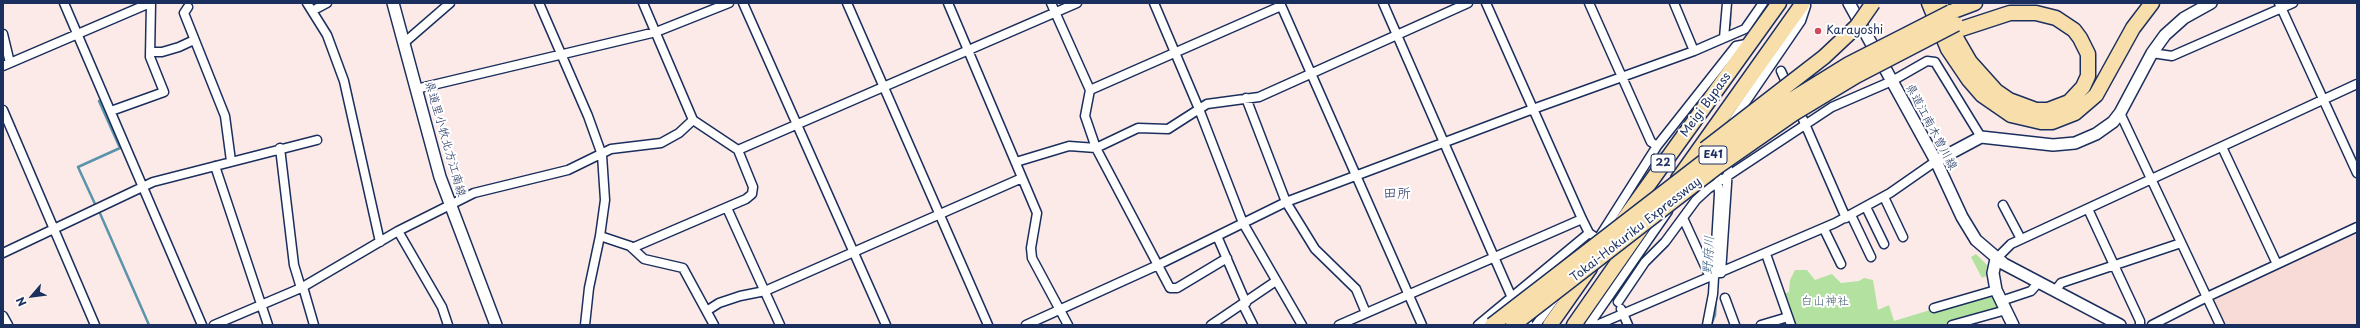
<!DOCTYPE html>
<meta charset="utf-8">
<style>
body{margin:0}
#map{position:relative;width:2360px;height:328px;overflow:hidden;background:#fbeae7;font-family:"Playpen Sans",sans-serif}
canvas{display:block}
.frame{position:absolute;inset:0;border:4px solid #1b2f5e;pointer-events:none}
.north{position:absolute;left:12px;top:276px;width:40px;height:40px;-webkit-text-stroke:3px #fff;paint-order:stroke;rotate:242deg;font-size:11px;font-weight:700;line-height:16px;text-align:center;color:#1b2f5e}
.north::after{content:'';display:block;margin:auto;width:14px;height:18px;background:#1b2f5e;clip-path:polygon(50% 0,100% 100%,50% 72%,0 100%)}
</style>
<div id="map">
<canvas width="2360" height="328"></canvas>
<div class="frame"></div>
<div class="north">N</div>
</div>
<script>
const ctx = document.querySelector('canvas').getContext('2d');
ctx.lineJoin = 'round';
function paint(path, color) { ctx.fillStyle = color; ctx.fill(path, 'evenodd'); }
const poly = rows => new Path2D(rows.map(r => 'M' + r).join(''));
function stroke(path, color, width, dash) { ctx.strokeStyle = color; ctx.lineWidth = width; ctx.lineCap = dash ? 'butt' : 'round'; ctx.setLineDash(dash || []); ctx.stroke(path); }
function label(font, color, halo, rows, align = 'center') {
  ctx.font = font + ' "Playpen Sans","Klee One",sans-serif'; ctx.lineWidth = 4; ctx.setLineDash([]); ctx.textBaseline = 'middle'; ctx.strokeStyle = halo; ctx.fillStyle = color; for (const [text, x, y, turn = 0] of rows) {
    ctx.save(); ctx.translate(x, y); ctx.rotate((+turn || 0) * Math.PI / 180); ctx.textAlign = isNaN(turn) ? turn : align; if (halo) ctx.strokeText(text, 0, 0); ctx.fillText(text, 0, 0); ctx.restore();
  }
}
const built = poly([
 [2357,230,2357,325,2224,325,2214,302,2216,296]
]);
const green = poly([
 [1976,254,1987,265,1986,276,1982,278,1971,257],
 [1795,270,1807,270,1815,280,1832,274,1841,283,1859,281,1864,278,1873,280,1878,310,1889,305,1894,321,1996,290,2004,306,1941,325,1792,325,1781,295,1789,292,1790,280]
]);
const stream = poly([
 [1730,11,1730,25],
 [95,204,78,167,120,148,99,101],
 [99,211,149,325],
 [1711,325,1715,315,1716,296]
]);
const streetTunnel = poly([
 [1657,153,1686,173]
]);
const street = poly([
 [64,3,202,325],
 [307,3,327,35,344,81,380,242],
 [539,3,588,116,602,155,605,200,600,236,589,288,585,325],
 [743,3,886,325],
 [847,3,988,325],
 [948,3,1037,213,1031,248,1032,258,1068,325],
 [1154,3,1199,109,1243,223,1302,325],
 [1280,3,1422,325],
 [1383,3,1494,257,1512,298,1528,323],
 [1486,3,1582,219,1589,233,1598,239],
 [1589,3,1651,142,1657,146],
 [1674,3,1694,51],
 [2279,3,2357,173],
 [188,7,184,13,225,116,231,161],
 [312,11,327,3],
 [3,34,10,63],
 [1724,38,1727,3],
 [405,42,450,3],
 [150,52,162,52,179,47,194,40],
 [2152,53,2172,56,2293,3],
 [3,66,150,3],
 [1781,71,1789,89],
 [416,89,656,32,729,3],
 [1090,90,1281,6],
 [1246,98,1286,202,1315,249,1356,289,1366,313],
 [1798,108,1846,218],
 [3,110,95,325],
 [111,111,164,92,150,57,151,3],
 [2120,113,2220,325],
 [1732,122,1801,21,1806,6],
 [2222,147,2277,264],
 [280,148,294,265,301,288],
 [738,150,1077,3],
 [1016,162,1069,146,1096,148,1085,116,1090,90,1051,3],
 [215,166,268,325],
 [1884,197,1903,237],
 [2003,205,2021,239],
 [1866,207,1884,244],
 [727,208,780,325],
 [2088,209,2140,321,2140,325],
 [1851,215,1871,257],
 [1683,218,1710,277],
 [1824,229,1841,264],
 [398,231,442,307,448,325],
 [600,236,630,246,644,259,683,268,714,325],
 [1217,236,1246,303],
 [1598,239,1657,146,1736,46,1751,43],
 [632,248,746,199,752,194,753,187,738,150,693,120,643,3],
 [3,253,153,182,317,140],
 [1766,254,1791,325],
 [1227,258,1177,288,1170,288,1096,148,1138,128,1168,129,1207,104,1259,97,1468,3],
 [1996,259,2011,244,2357,84],
 [1721,273,1728,169],
 [303,287,314,325],
 [2055,291,2061,283,2181,243],
 [1725,298,1735,325],
 [2001,301,2031,291,2038,283],
 [1618,302,1645,262,1665,242,1696,200,1708,189,1832,107,1892,81,1927,61,1935,62,1981,137],
 [1243,305,1253,325],
 [1934,308,1996,290],
 [1621,309,1628,325],
 [708,310,719,303,740,296,765,291,1022,178],
 [3,316,8,325],
 [214,325,301,288,398,231,474,193,568,170,611,149,661,143,679,133,693,120],
 [1026,325,1158,265,1286,202,1533,109,1694,51,1724,38,1745,29,1763,3],
 [1211,325,1276,281],
 [1339,325,1582,219],
 [1478,325,1589,233],
 [1536,325,1556,297],
 [1589,325,1668,211],
 [1597,325,1835,223,1890,193,1936,161],
 [1707,325,1713,294,1719,194,1718,177],
 [1761,325,1788,317],
 [1952,325,2006,310],
 [2152,325,2207,297,2357,227]
]);
const secondary = poly([
 [393,3,440,177,496,325],
 [1849,3,1936,161,1962,217,1976,240,2004,264,2120,325],
 [1936,161,1981,137,2053,145,2075,143,2096,134,2113,122,2120,113,2152,53,2165,35,2184,18,2211,3],
 [1996,259,1993,273,1996,290,2013,325]
]);
const highway = poly([
 [1929,3,1948,49,1969,80,1982,95,2011,115,2041,122,2052,122,2075,113,2096,95,2133,28,2152,3],
 [1940,3,1948,24,1970,62,1996,91,2009,100,2036,110,2048,110,2069,102,2083,87,2088,76,2088,54,2080,38,2074,30,2056,18,2036,13,2010,13,1958,30],
 [1951,12,1975,3],
 [1678,179,1803,3],
 [1621,223,1779,3],
 [1550,325,1590,268],
 [1574,325,1643,226]
]);
const highwayBridge = poly([
 [1705,149,1824,57,1857,26,1873,3],
 [1492,325,1711,156,1786,103,1849,64,1951,12],
 [1513,325,1717,167,1793,114,1856,76,1956,24]
]);
const markers = [
 [1818,31,4,"#d1495b"]
];
const shields = [
 [1713,155,28],
 [1663,163,24]
];
const shieldNames = [
 ["E41",1713,155],
 ["22",1663,163]
];
const poiNames = [
 ["Karayoshi",1826,31]
];
const streetNames = [
 ["Meigi Bypass",1706,105,-54],
 ["県道江南木曽川線",1931,127,62],
 ["県道里小牧北方江南線",445,139,74],
 ["Tokai-Hokuriku Expressway",1636,230,-38]
];
const parkNames = [
 ["白山神社",1825,302]
];
const waterNames = [
 ["野府川",1709,255,-87]
];
const quarterNames = [
 ["田所",1397,194]
];
paint(built, '#f8dbd6');
paint(green, '#b2e1a0');
stroke(stream, '#5b94aa', 2.5);
stroke(streetTunnel, '#cec5cc', 8, [8, 4]);
stroke(street, '#1b2f5e', 11);
stroke(secondary, '#1b2f5e', 14);
stroke(highway, '#1b2f5e', 17);
stroke(street, '#fff', 8);
stroke(secondary, '#fff', 11);
stroke(highway, '#f8deab', 14);
stroke(highwayBridge, '#1b2f5e', 17, []);
stroke(highwayBridge, '#f8deab', 14);
for (const [x, y, r, color] of markers) { const dot = new Path2D(); dot.arc(x, y, r, 0, 2 * Math.PI); ctx.fillStyle = color; ctx.fill(dot); stroke(dot, '#fff', 1.5); }
for (const [x, y, w] of shields) { const box = new Path2D(); box.roundRect(x - w / 2, y - 9, w, 18, 3); ctx.fillStyle = '#fff'; ctx.fill(box); stroke(box, '#1b2f5e', 1); }
label('bold 11px', '#1b2f5e', null, shieldNames);
label('12px', '#1b2f5e', '#fff', poiNames, 'left');
label('12px', '#1b2f5e', '#fff', streetNames);
label('12px', '#415c6e', '#fff', parkNames);
label('italic 13px', '#3b6184', '#fff', waterNames);
label('14px', '#1b2f5e', '#fff', quarterNames);
</script>
